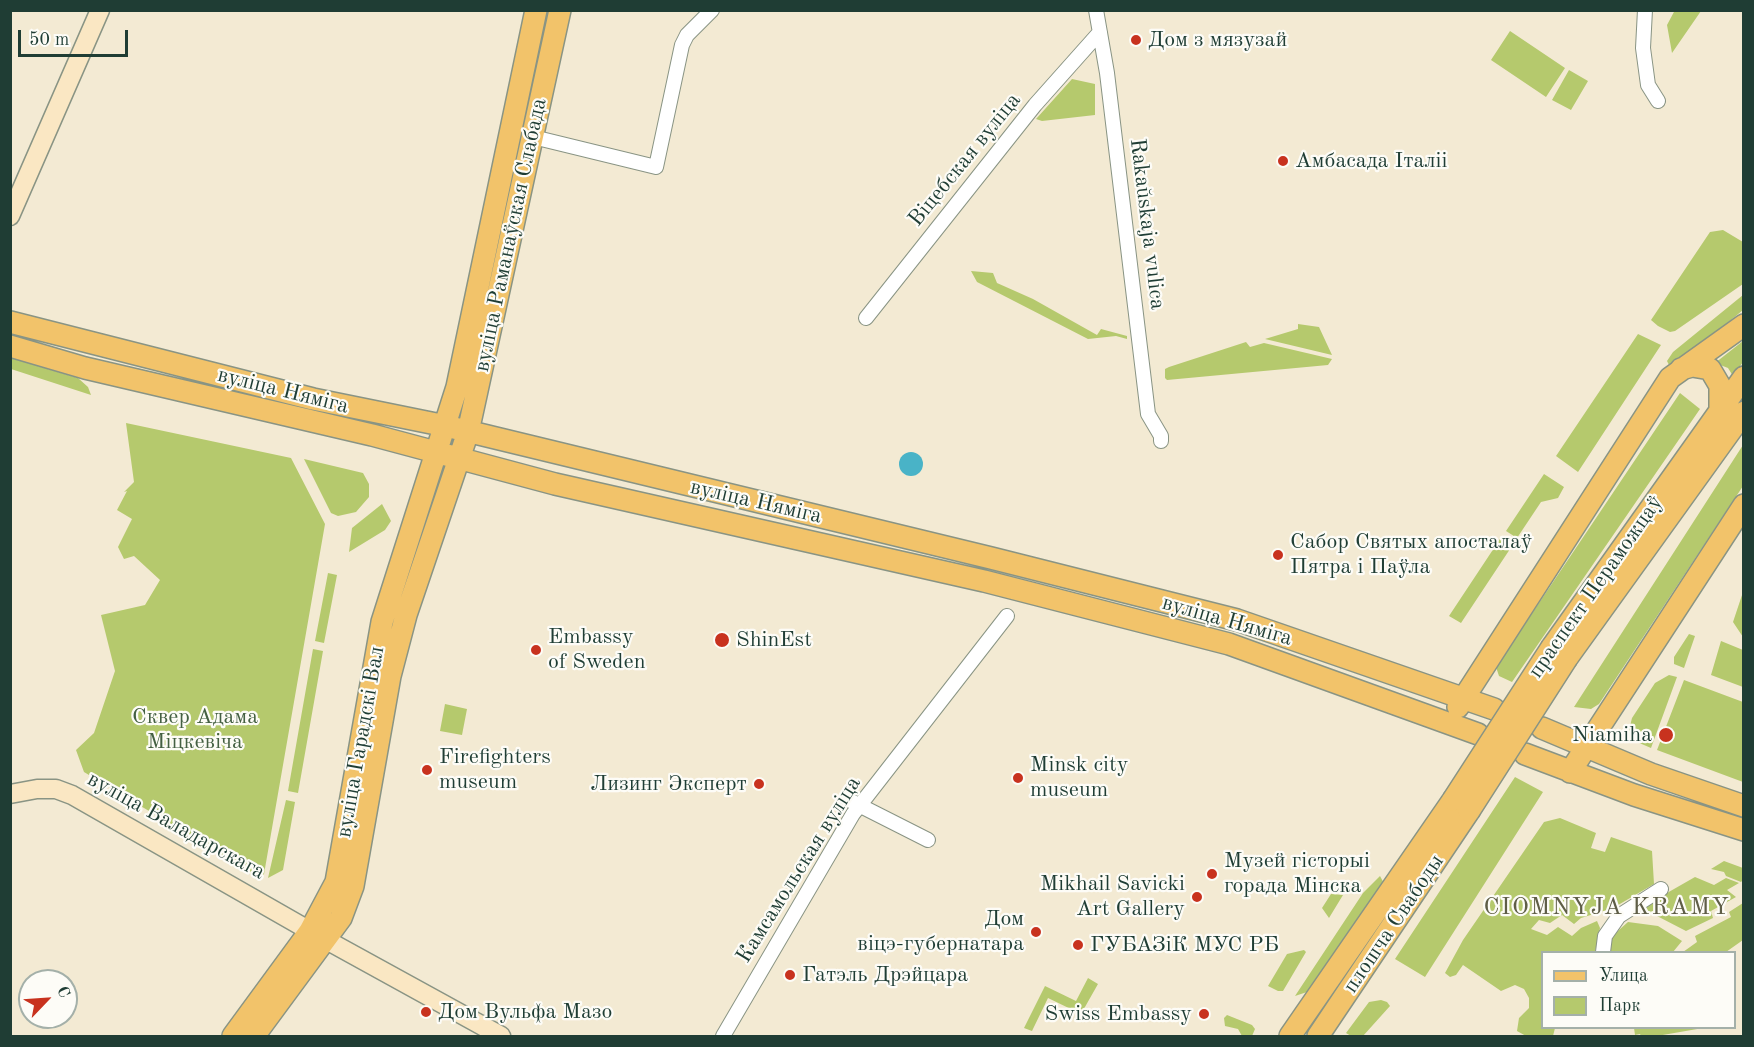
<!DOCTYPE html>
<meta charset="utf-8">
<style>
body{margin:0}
#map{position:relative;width:1754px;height:1047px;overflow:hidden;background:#f3ead3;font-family:"Old Standard TT",serif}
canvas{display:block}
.frame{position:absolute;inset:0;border:12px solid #1f3d34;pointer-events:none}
.legend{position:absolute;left:1541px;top:951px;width:195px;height:78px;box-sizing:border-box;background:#fdfcf7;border:2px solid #a4b0a9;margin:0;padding:8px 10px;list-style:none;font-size:18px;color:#1f3d34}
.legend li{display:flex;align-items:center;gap:12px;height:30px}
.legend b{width:30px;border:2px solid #a4b0a9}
.north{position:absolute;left:18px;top:969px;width:60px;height:60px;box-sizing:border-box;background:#fdfcf7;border:2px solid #a4b0a9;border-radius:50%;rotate:65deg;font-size:16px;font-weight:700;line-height:24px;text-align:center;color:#1f3d34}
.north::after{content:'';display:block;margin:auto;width:21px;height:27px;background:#c8321e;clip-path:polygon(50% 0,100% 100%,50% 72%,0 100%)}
.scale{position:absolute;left:18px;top:30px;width:110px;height:27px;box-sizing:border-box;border:3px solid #1f3d34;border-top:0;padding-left:8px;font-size:18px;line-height:21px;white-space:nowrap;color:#1f3d34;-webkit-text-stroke:4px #fdfcf7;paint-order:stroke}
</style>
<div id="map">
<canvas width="1754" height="1047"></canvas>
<div class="frame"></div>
<ul class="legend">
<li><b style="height:8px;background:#f2c36a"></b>Улица</li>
<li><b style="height:16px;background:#b5c96d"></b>Парк</li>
</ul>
<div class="north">С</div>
<div class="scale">50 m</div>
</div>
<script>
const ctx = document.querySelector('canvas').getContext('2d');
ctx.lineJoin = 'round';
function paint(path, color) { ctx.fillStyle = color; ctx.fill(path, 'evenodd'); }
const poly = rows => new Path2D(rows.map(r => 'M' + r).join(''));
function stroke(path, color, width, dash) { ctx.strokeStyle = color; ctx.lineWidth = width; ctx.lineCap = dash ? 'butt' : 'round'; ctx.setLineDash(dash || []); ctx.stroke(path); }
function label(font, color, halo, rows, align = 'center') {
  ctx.font = font + ' "Old Standard TT",serif'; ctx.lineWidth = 4.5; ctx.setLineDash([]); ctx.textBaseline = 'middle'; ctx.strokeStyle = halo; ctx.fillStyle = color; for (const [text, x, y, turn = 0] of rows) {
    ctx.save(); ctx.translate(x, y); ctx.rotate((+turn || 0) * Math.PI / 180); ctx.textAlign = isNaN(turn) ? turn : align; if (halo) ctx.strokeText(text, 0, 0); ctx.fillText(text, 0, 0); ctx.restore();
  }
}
const green = poly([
 [1675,10,1701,11,1672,53,1667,25],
 [1510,31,1565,68,1546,97,1491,60],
 [1569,70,1588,81,1571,110,1552,100],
 [1072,79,1095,84,1095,115,1042,121,1036,119],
 [1723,230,1743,242,1743,284,1675,331,1670,332,1658,326,1651,320,1710,232],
 [971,271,993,273,997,283,1033,299,1097,335,1101,329,1127,336,1127,339,1116,336,1088,339,977,282],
 [1743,295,1743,310,1679,363,1669,365,1667,361,1673,352],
 [1298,324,1319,327,1332,355,1265,339,1298,329],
 [1638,334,1661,345,1578,472,1556,456],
 [1743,341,1743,362,1733,376,1728,368,1715,363],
 [1246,342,1250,347,1264,343,1332,359,1328,365,1167,380,1165,378,1165,369,1169,367],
 [11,358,78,378,88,387,91,395,11,369],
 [1680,393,1700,409,1512,682,1499,676,1496,667],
 [126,423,291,458,325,524,264,874,259,877,84,772,76,750,94,733,115,671,101,615,145,605,160,580,134,556,124,559,118,547,132,519,117,510,127,491,124,492,134,482],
 [1743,445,1743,486,1599,704,1591,709,1574,707],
 [304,459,363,473,369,484,369,497,356,512,338,516,331,513],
 [1544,474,1564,487,1558,498,1541,502,1517,538,1506,531],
 [382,504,391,521,385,530,349,552,352,528],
 [1500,539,1512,546,1461,623,1449,616],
 [328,573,337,575,324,643,315,641],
 [1743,592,1744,637,1743,637,1733,622],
 [1689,634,1695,636,1684,668,1674,664,1674,657],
 [1721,641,1743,650,1743,687,1711,675],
 [313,649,323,651,298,793,288,791],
 [1669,675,1677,677,1651,748,1637,742,1629,730,1632,718,1655,683],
 [1684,680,1743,702,1743,782,1657,750],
 [445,704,467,709,462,735,440,731],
 [1515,777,1543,792,1425,977,1395,959],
 [286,800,295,802,283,870,268,878],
 [1560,818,1596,833,1591,848,1605,852,1611,837,1652,851,1654,884,1613,908,1581,918,1574,924,1562,915,1550,923,1539,920,1531,929,1547,935,1558,927,1572,936,1581,928,1597,921,1600,928,1595,952,1542,952,1542,1028,1555,1028,1553,1036,1526,1036,1517,1031,1519,1018,1529,1008,1529,998,1524,989,1515,985,1501,991,1463,965,1456,975,1450,977,1445,973,1463,940,1544,822],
 [1724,861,1743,868,1743,880,1741,882,1726,876,1724,872,1711,869],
 [1380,876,1387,889,1310,991,1295,996,1363,893],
 [1695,877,1714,885,1726,878,1739,883,1727,890,1736,897,1711,911,1713,918,1686,931,1657,916,1632,913],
 [1331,894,1343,895,1329,918,1322,908],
 [1743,903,1743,940,1726,952,1683,952,1697,942,1695,936,1731,917,1729,912],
 [1628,922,1658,926,1682,941,1673,952,1610,952,1611,937],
 [1304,950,1306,952,1283,991,1278,991,1268,986,1287,954],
 [1088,978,1098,984,1081,1014,1048,998,1032,1031,1024,1028,1045,986,1076,1001],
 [1381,1000,1387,1002,1390,1006,1363,1036,1351,1036,1346,1033,1369,1002],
 [1227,1015,1252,1025,1255,1029,1252,1036,1242,1036,1238,1029,1225,1026,1224,1018],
 [1634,1028,1703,1028,1657,1036,1641,1036,1640,1034,1635,1035]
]);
const water = poly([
 '899 464a12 12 0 1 1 24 0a12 12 0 1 1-24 0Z'
]);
const street = poly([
 [1096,10,1107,73,1148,414,1161,436,1161,441],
 [1645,10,1643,48,1648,85,1658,101],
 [533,137,656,167,682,45,687,35,712,10],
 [866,318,1035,105,1100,32],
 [847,799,928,840],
 [1603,952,1605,936,1619,916,1661,889],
 [723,1036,853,814,1007,616]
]);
const secondary = poly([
 [10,216,100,10],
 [10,794,37,789,56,789,72,795,310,931,501,1036]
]);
const primary = poly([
 [10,322,313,399,446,426,991,558,1237,620,1494,709],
 [10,346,85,368,372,435,555,484,984,581,1229,644,1478,734],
 [1681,369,1692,366,1710,369,1720,386,1720,408],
 [1552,647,1744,377],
 [1567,658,1744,412],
 [1458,707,1670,378,1744,325],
 [1542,728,1651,774,1744,806],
 [1525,754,1634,795,1744,830],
 [1570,772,1744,505],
 [233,1036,310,931,336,882,382,622,457,387,536,10],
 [254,1036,341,918,353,886,390,676,406,615,468,432,560,10],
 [1290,1036,1453,800],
 [1318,1036,1469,811]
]);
const primaryBridge = poly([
 [1453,800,1552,647],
 [1469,811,1567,658]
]);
const markers = [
 [1136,40,6,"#c8321e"],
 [1283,161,6,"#c8321e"],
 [1278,555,6,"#c8321e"],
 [722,640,8,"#c8321e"],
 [536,650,6,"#c8321e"],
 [1666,735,8,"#c8321e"],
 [427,770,6,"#c8321e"],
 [1018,778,6,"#c8321e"],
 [759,784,6,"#c8321e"],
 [1212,874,6,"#c8321e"],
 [1197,897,6,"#c8321e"],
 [1036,932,6,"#c8321e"],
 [1078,945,6,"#c8321e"],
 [790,975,6,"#c8321e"],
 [426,1012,6,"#c8321e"],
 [1204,1014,6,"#c8321e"]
];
const poiNames = [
 ["Дом з мязузай",1148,40],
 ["Амбасада Італіі",1295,161],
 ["Сабор Святых апосталаў",1290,542],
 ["Пятра і Паўла",1290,567],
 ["Embassy",548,637],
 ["of Sweden",548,662],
 ["ShinEst",736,640],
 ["Niamiha",1652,735,"right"],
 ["Firefighters",439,757],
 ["museum",439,782],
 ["Minsk city",1030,765],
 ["museum",1030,790],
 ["Лизинг Эксперт",747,784,"right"],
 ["Музей гісторыі",1224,861],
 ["горада Мінска",1224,886],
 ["Mikhail Savicki",1185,884,"right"],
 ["Art Gallery",1185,909,"right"],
 ["Дом",1024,919,"right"],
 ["віцэ-губернатара",1024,944,"right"],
 ["ГУБАЗіК МУС РБ",1090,945],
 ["Гатэль Дрэйцара",802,975],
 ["Дом Вульфа Мазо",438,1012],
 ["Swiss Embassy",1192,1014,"right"]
];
const streetNames = [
 ["Віцебская вуліца",965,160,-51],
 ["Rakaŭskaja vulica",1147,224,83],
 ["вуліца Раманаўская Слабада",511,235,-78],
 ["вуліца Няміга",283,391,14],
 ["вуліца Няміга",756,502,13],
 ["праспект Пераможцаў",1596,587,-55],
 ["вуліца Няміга",1227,621,16],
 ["вуліца Гарадскі Вал",361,742,-80],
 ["вуліца Валадарскага",176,826,29],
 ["Камсамольская вуліца",799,870,-58],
 ["плошча Свабоды",1394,924,-56]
];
const parkNames = [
 ["Сквер Адама",195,717],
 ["Міцкевіча",195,742]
];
const neighbourhoodNames = [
 ["CIOMNYJA KRAMY",1607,908]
];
paint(green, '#b5c96d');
paint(water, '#49b3c7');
stroke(street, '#899484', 16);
stroke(secondary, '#899484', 21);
stroke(primary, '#899484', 24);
stroke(street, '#fff', 14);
stroke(secondary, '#fae7c3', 18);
stroke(primary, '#f2c36a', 21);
stroke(primaryBridge, '#899484', 24, []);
stroke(primaryBridge, '#f2c36a', 21);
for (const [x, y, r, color] of markers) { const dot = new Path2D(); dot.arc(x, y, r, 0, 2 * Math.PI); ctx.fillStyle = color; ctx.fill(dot); stroke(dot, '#fdfcf7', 2); }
label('22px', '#1f3d34', '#fdfcf7', poiNames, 'left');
label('22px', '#1f3d34', '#fdfcf7', streetNames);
label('22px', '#446042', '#fdfcf7', parkNames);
ctx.letterSpacing = '1.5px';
label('24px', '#5f5e47', '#fdfcf7', neighbourhoodNames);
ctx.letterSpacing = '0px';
</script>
